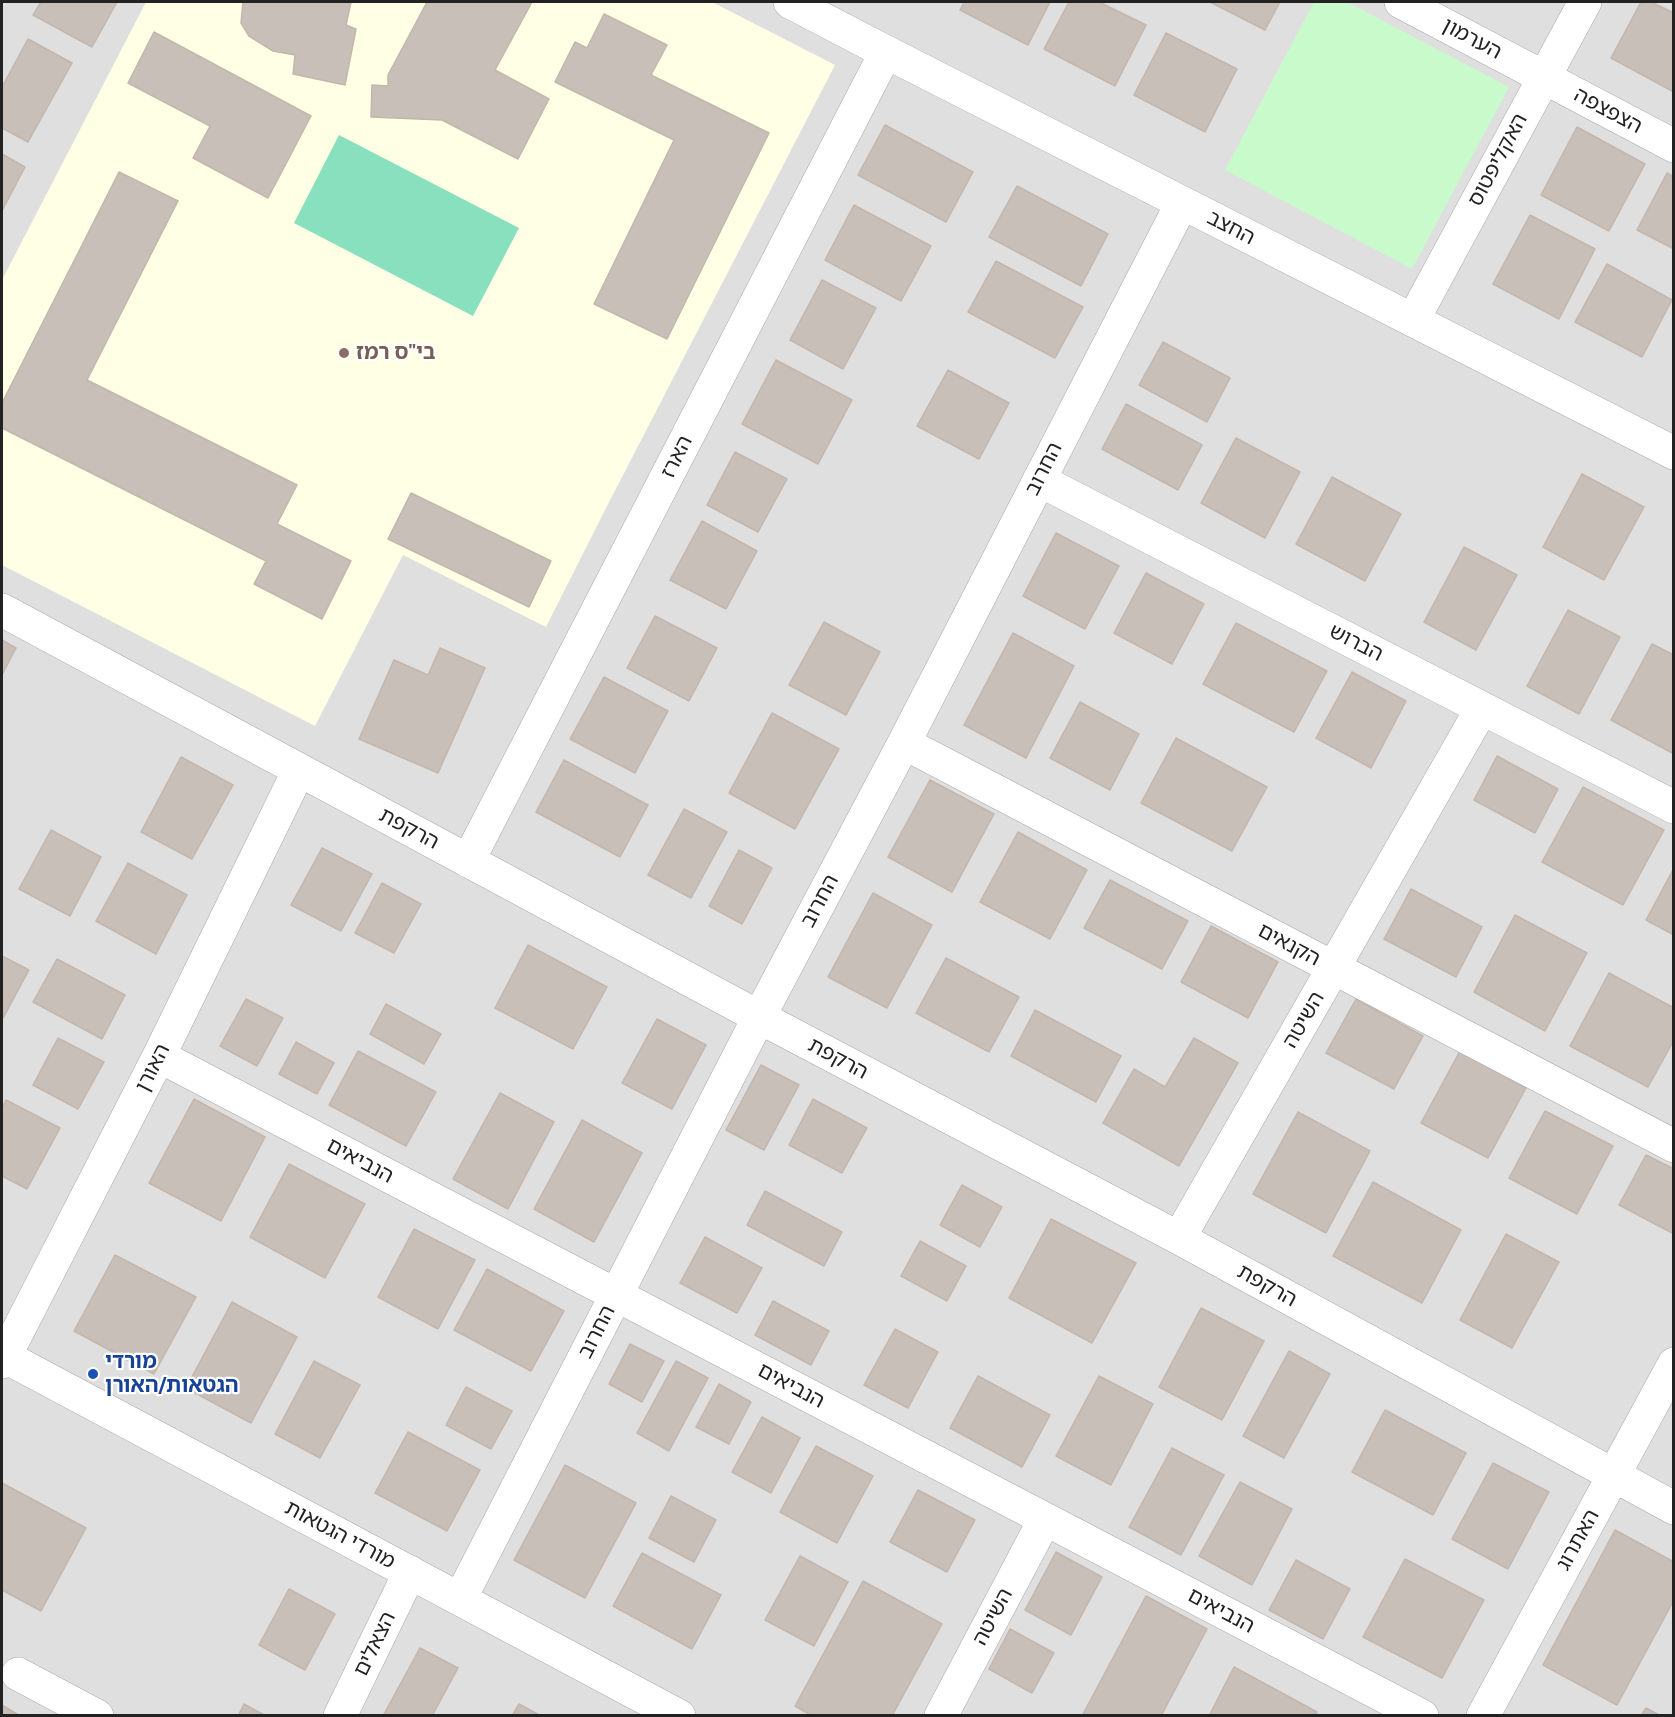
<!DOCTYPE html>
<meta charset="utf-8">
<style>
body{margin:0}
#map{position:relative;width:1675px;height:1717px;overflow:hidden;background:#f2efe9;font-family:Cabin,sans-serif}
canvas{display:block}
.frame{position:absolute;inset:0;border:3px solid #222;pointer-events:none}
</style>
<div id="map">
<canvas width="1675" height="1717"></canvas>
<div class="frame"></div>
</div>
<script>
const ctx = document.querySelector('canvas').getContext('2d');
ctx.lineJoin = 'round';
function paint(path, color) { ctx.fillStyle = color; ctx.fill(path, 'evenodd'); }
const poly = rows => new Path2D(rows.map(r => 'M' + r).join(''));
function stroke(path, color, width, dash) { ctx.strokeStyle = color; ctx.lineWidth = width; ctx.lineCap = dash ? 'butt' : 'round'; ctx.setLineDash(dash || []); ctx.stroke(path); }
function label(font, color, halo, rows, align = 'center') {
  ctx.font = font + ' Cabin,"Noto Sans Hebrew",sans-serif'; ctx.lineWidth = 4.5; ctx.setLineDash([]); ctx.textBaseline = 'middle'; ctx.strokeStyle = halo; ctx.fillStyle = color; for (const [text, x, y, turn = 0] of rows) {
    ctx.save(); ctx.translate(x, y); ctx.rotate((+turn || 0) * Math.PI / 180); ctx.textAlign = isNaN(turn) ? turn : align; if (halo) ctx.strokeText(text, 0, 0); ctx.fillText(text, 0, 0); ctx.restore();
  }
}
const residential = poly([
 [2,2,1673,2,1673,1715,2,1715]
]);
const education = poly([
 [146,2,712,2,835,65,605,510,546,627,403,555,315,726,2,565,2,280]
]);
const park = poly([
 [1314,2,1347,2,1509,87,1412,269,1225,170]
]);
const pitch = poly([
 [339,135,519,228,473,316,294,223]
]);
const building = poly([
 [41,2,117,2,92,47,33,15,41,2],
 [243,2,351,2,346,25,356,29,345,85,293,74,295,55,273,51,249,36,241,23,243,2],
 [427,2,532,2,495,70,549,99,518,159,442,120,371,117,372,85,388,86,388,75,427,2],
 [964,2,1050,2,1028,45,960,10,964,2],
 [1069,2,1099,2,1146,25,1115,86,1044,49,1069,2],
 [1210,2,1280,2,1265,30,1210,2],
 [1641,2,1651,2,1674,13,1674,92,1611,58,1641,2],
 [604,14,667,45,651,75,769,133,667,339,594,304,674,140,555,82,575,42,587,48,604,14],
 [154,32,311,116,268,198,193,158,210,126,128,83,154,32],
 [1166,33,1237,69,1205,132,1134,95,1166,33],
 [28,39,72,63,28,142,2,128,2,87,28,39],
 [885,125,973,172,946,222,858,175,885,125],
 [1577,127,1645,164,1609,231,1541,195,1577,127],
 [2,154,25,167,2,211,2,154],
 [119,172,178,201,87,380,297,485,277,524,351,561,322,619,254,584,266,561,2,428,2,403,119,172],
 [1667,173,1674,177,1674,249,1637,230,1667,173],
 [1017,186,1108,234,1081,286,989,237,1017,186],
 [854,205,931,246,901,301,825,260,854,205],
 [1530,215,1595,249,1559,319,1493,284,1530,215],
 [996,261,1083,307,1055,358,968,312,996,261],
 [1607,264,1672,300,1642,357,1575,322,1607,264],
 [822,280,876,308,843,369,790,340,822,280],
 [1163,342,1230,378,1207,422,1139,385,1163,342],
 [776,360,852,400,818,464,742,424,776,360],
 [948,370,1009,403,979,459,917,426,948,370],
 [1126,404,1202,445,1178,490,1102,449,1126,404],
 [1236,438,1300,472,1265,538,1201,503,1236,438],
 [735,452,787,479,758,532,707,505,735,452],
 [1582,474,1644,507,1604,580,1543,547,1582,474],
 [1332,477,1401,514,1365,581,1296,544,1332,477],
 [411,493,551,561,529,607,388,539,411,493],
 [702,521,757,551,726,609,670,580,702,521],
 [1056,533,1119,566,1085,629,1023,596,1056,533],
 [1464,547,1517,575,1476,650,1424,622,1464,547],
 [1146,573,1204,604,1172,664,1114,633,1146,573],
 [1568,610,1620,637,1579,714,1527,686,1568,610],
 [655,616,717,648,689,701,627,668,655,616],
 [824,622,880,652,846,715,789,685,824,622],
 [1236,623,1327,671,1294,732,1203,684,1236,623],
 [1013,633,1074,666,1026,758,964,725,1013,633],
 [2,640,16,648,2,675,2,640],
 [1652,644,1674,655,1674,754,1611,720,1652,644],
 [440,648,485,668,438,773,359,739,394,660,428,675,440,648],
 [1352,672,1406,701,1371,768,1316,738,1352,672],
 [604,677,668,711,635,773,570,739,604,677],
 [1080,702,1139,734,1110,790,1050,758,1080,702],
 [772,713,839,749,795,829,729,793,772,713],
 [1176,738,1267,787,1232,851,1141,803,1176,738],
 [1497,756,1558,789,1535,833,1474,800,1497,756],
 [181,757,233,785,192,859,141,832,181,757],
 [564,760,648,805,620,857,536,812,564,760],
 [930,780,994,814,952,892,888,857,930,780],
 [1583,787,1664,830,1623,905,1542,862,1583,787],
 [684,809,727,832,691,898,648,875,684,809],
 [51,830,101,857,70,916,19,889,51,830],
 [1018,832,1087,870,1050,939,980,902,1018,832],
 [322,848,372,874,341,931,291,905,322,848],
 [739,850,772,868,742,924,709,906,739,850],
 [128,863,187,895,156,954,96,921,128,863],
 [1674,868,1674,935,1646,920,1674,868],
 [1110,880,1188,921,1162,969,1084,928,1110,880],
 [382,883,421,904,394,953,355,933,382,883],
 [1411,889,1482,927,1456,977,1384,939,1411,889],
 [873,893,932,925,887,1008,828,977,873,893],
 [1515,915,1587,953,1545,1031,1474,992,1515,915],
 [1211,926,1278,962,1248,1018,1181,982,1211,926],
 [528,945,607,987,573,1049,495,1008,528,945],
 [2,956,29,970,2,1020,2,956],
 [946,958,1019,997,989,1052,916,1013,946,958],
 [57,959,125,995,102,1039,33,1002,57,959],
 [1609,973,1674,1008,1674,1040,1648,1087,1570,1046,1609,973],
 [246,999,283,1018,257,1066,220,1046,246,999],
 [1356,999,1423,1036,1394,1089,1326,1053,1356,999],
 [386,1004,441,1034,424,1064,370,1034,386,1004],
 [1035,1010,1121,1056,1096,1102,1011,1056,1035,1010],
 [657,1019,706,1045,672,1109,622,1083,657,1019],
 [58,1038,104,1062,78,1109,33,1085,58,1038],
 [1194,1038,1238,1063,1179,1166,1103,1123,1134,1069,1165,1087,1194,1038],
 [296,1042,334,1063,317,1094,279,1074,296,1042],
 [358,1051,436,1092,406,1146,329,1105,358,1051],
 [1460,1051,1526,1088,1488,1158,1421,1123,1460,1051],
 [761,1065,799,1085,764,1150,726,1130,761,1065],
 [500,1093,554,1122,508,1209,453,1179,500,1093],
 [194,1099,265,1137,221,1221,149,1183,194,1099],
 [813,1099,867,1128,842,1173,789,1145,813,1099],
 [6,1100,60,1128,27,1189,2,1176,2,1108,6,1100],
 [1545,1111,1613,1146,1577,1214,1509,1178,1545,1111],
 [1298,1112,1370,1151,1326,1233,1253,1194,1298,1112],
 [582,1120,642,1153,594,1242,534,1209,582,1120],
 [1646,1155,1674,1169,1674,1234,1619,1205,1646,1155],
 [289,1164,365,1204,325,1278,250,1237,289,1164],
 [1373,1182,1461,1230,1422,1303,1333,1256,1373,1182],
 [962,1185,1002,1207,980,1247,940,1225,962,1185],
 [765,1191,842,1232,824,1266,747,1225,765,1191],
 [1051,1219,1136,1263,1092,1343,1009,1298,1051,1219],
 [414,1229,475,1260,438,1329,378,1297,414,1229],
 [1506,1234,1559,1262,1512,1348,1460,1320,1506,1234],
 [705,1237,762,1268,737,1313,680,1283,705,1237],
 [920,1241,966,1266,947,1301,901,1276,920,1241],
 [115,1255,196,1297,154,1374,74,1331,115,1255],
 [487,1269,564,1311,531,1371,454,1330,487,1269],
 [773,1301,829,1331,811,1365,755,1335,773,1301],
 [232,1302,297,1337,251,1423,186,1388,232,1302],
 [1201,1308,1264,1341,1222,1420,1159,1387,1201,1308],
 [895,1329,938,1352,908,1408,864,1385,895,1329],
 [630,1344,664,1361,642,1402,609,1384,630,1344],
 [1289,1351,1330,1374,1284,1458,1243,1436,1289,1351],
 [314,1361,360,1385,320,1458,275,1434,314,1361],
 [676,1361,708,1378,669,1451,637,1433,676,1361],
 [978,1376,1050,1415,1022,1467,950,1428,978,1376],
 [1099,1376,1153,1404,1111,1485,1056,1456,1099,1376],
 [719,1384,751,1402,729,1444,696,1427,719,1384],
 [466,1387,512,1411,491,1449,446,1425,466,1387],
 [1385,1410,1466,1453,1433,1515,1352,1472,1385,1410],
 [762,1417,800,1438,771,1493,732,1472,762,1417],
 [408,1432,480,1470,447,1531,375,1493,408,1432],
 [816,1446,873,1476,837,1543,780,1512,816,1446],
 [1172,1448,1224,1475,1181,1555,1129,1527,1172,1448],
 [1493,1463,1549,1492,1508,1569,1452,1539,1493,1463],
 [565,1465,636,1503,585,1598,514,1560,565,1465],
 [1240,1482,1292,1509,1252,1585,1199,1556,1240,1482],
 [2,1483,86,1528,41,1611,2,1590,2,1483],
 [918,1490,975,1520,947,1572,890,1542,918,1490],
 [671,1496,716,1520,694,1562,649,1538,671,1496],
 [1615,1530,1674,1562,1674,1600,1617,1705,1543,1665,1615,1530],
 [1056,1552,1102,1577,1071,1635,1025,1610,1056,1552],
 [642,1553,721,1595,692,1649,613,1606,642,1553],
 [800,1556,848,1582,814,1646,765,1620,800,1556],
 [1405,1559,1484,1600,1442,1678,1363,1637,1405,1559],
 [1296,1560,1350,1589,1323,1639,1269,1610,1296,1560],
 [863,1581,942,1624,892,1716,812,1716,795,1706,863,1581],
 [289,1589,335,1614,305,1670,259,1645,289,1589],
 [1146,1596,1207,1629,1161,1716,1086,1716,1083,1714,1146,1596],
 [1010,1629,1054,1653,1032,1693,989,1669,1010,1629],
 [420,1648,458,1668,432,1716,387,1716,384,1714,420,1648],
 [1234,1667,1317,1712,1315,1716,1209,1716,1234,1667],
 [244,1704,266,1716,238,1716,244,1704],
 [519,1704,541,1716,512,1716,519,1704],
 [2,1705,20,1716,2,1716,2,1705],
 [1646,1708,1661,1716,1641,1716,1646,1708]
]);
const minor = poly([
 [790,2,886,52,1674,453],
 [1401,2,1674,146],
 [1413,320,1585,2],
 [1039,480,1674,807],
 [2,610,759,1017,1179,1238,1674,1508],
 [904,743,1674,1146],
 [468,861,886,52],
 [159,1056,1422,1716],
 [1179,1238,1482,708],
 [2,1355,679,1716],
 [2,1362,159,1056,299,770],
 [460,1599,759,1017,904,743,1182,203],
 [18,1674,97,1716],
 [340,1716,410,1572],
 [941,1716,1045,1519],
 [1483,1716,1674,1364]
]);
const markers = [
 [344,353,6,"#8d6e63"],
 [93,1374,6,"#1a4fb4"]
];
const streetNames = [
 ["הערמון",1472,39,28],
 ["הצפצפה",1608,111,28],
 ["האקליפטוס",1498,160,-62],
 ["החצב",1231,228,27],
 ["הארז",677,457,-63],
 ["החרוב",1044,469,-63],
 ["הברוש",1356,643,27],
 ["הרקפת",409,829,28],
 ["החרוב",820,901,-62],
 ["הקנאים",1289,945,28],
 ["השיטה",1304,1020,-60],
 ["הרקפת",838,1059,28],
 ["האורן",153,1068,-63],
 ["הנביאים",360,1161,28],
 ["הרקפת",1267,1286,29],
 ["החרוב",597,1332,-63],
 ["הנביאים",791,1386,28],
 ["מורדי הגטאות",340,1535,28],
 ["האתרוג",1578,1540,-61],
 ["הנביאים",1221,1611,28],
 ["השיטה",993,1617,-62],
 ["הצאלים",375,1644,-64]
];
const educationNames = [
 ["בי\"ס רמז",356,353]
];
const transitNames = [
 ["מורדי",105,1362],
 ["הגטאות/האורן",105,1386]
];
paint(residential, '#e0dfdf');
paint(education, '#ffffe5');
paint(park, '#c8facc');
paint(pitch, '#88e0be');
paint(building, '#c7bfb8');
stroke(building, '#c4b6ab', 1.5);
stroke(minor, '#a9a9a9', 34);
stroke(minor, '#fff', 33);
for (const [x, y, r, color] of markers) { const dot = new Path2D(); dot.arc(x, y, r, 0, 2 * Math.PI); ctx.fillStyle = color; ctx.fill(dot); stroke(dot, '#fff', 2); }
label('21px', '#222', '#fff', streetNames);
label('bold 21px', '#785e54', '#fff', educationNames, 'left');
label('bold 21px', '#164399', '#fff', transitNames, 'left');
</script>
